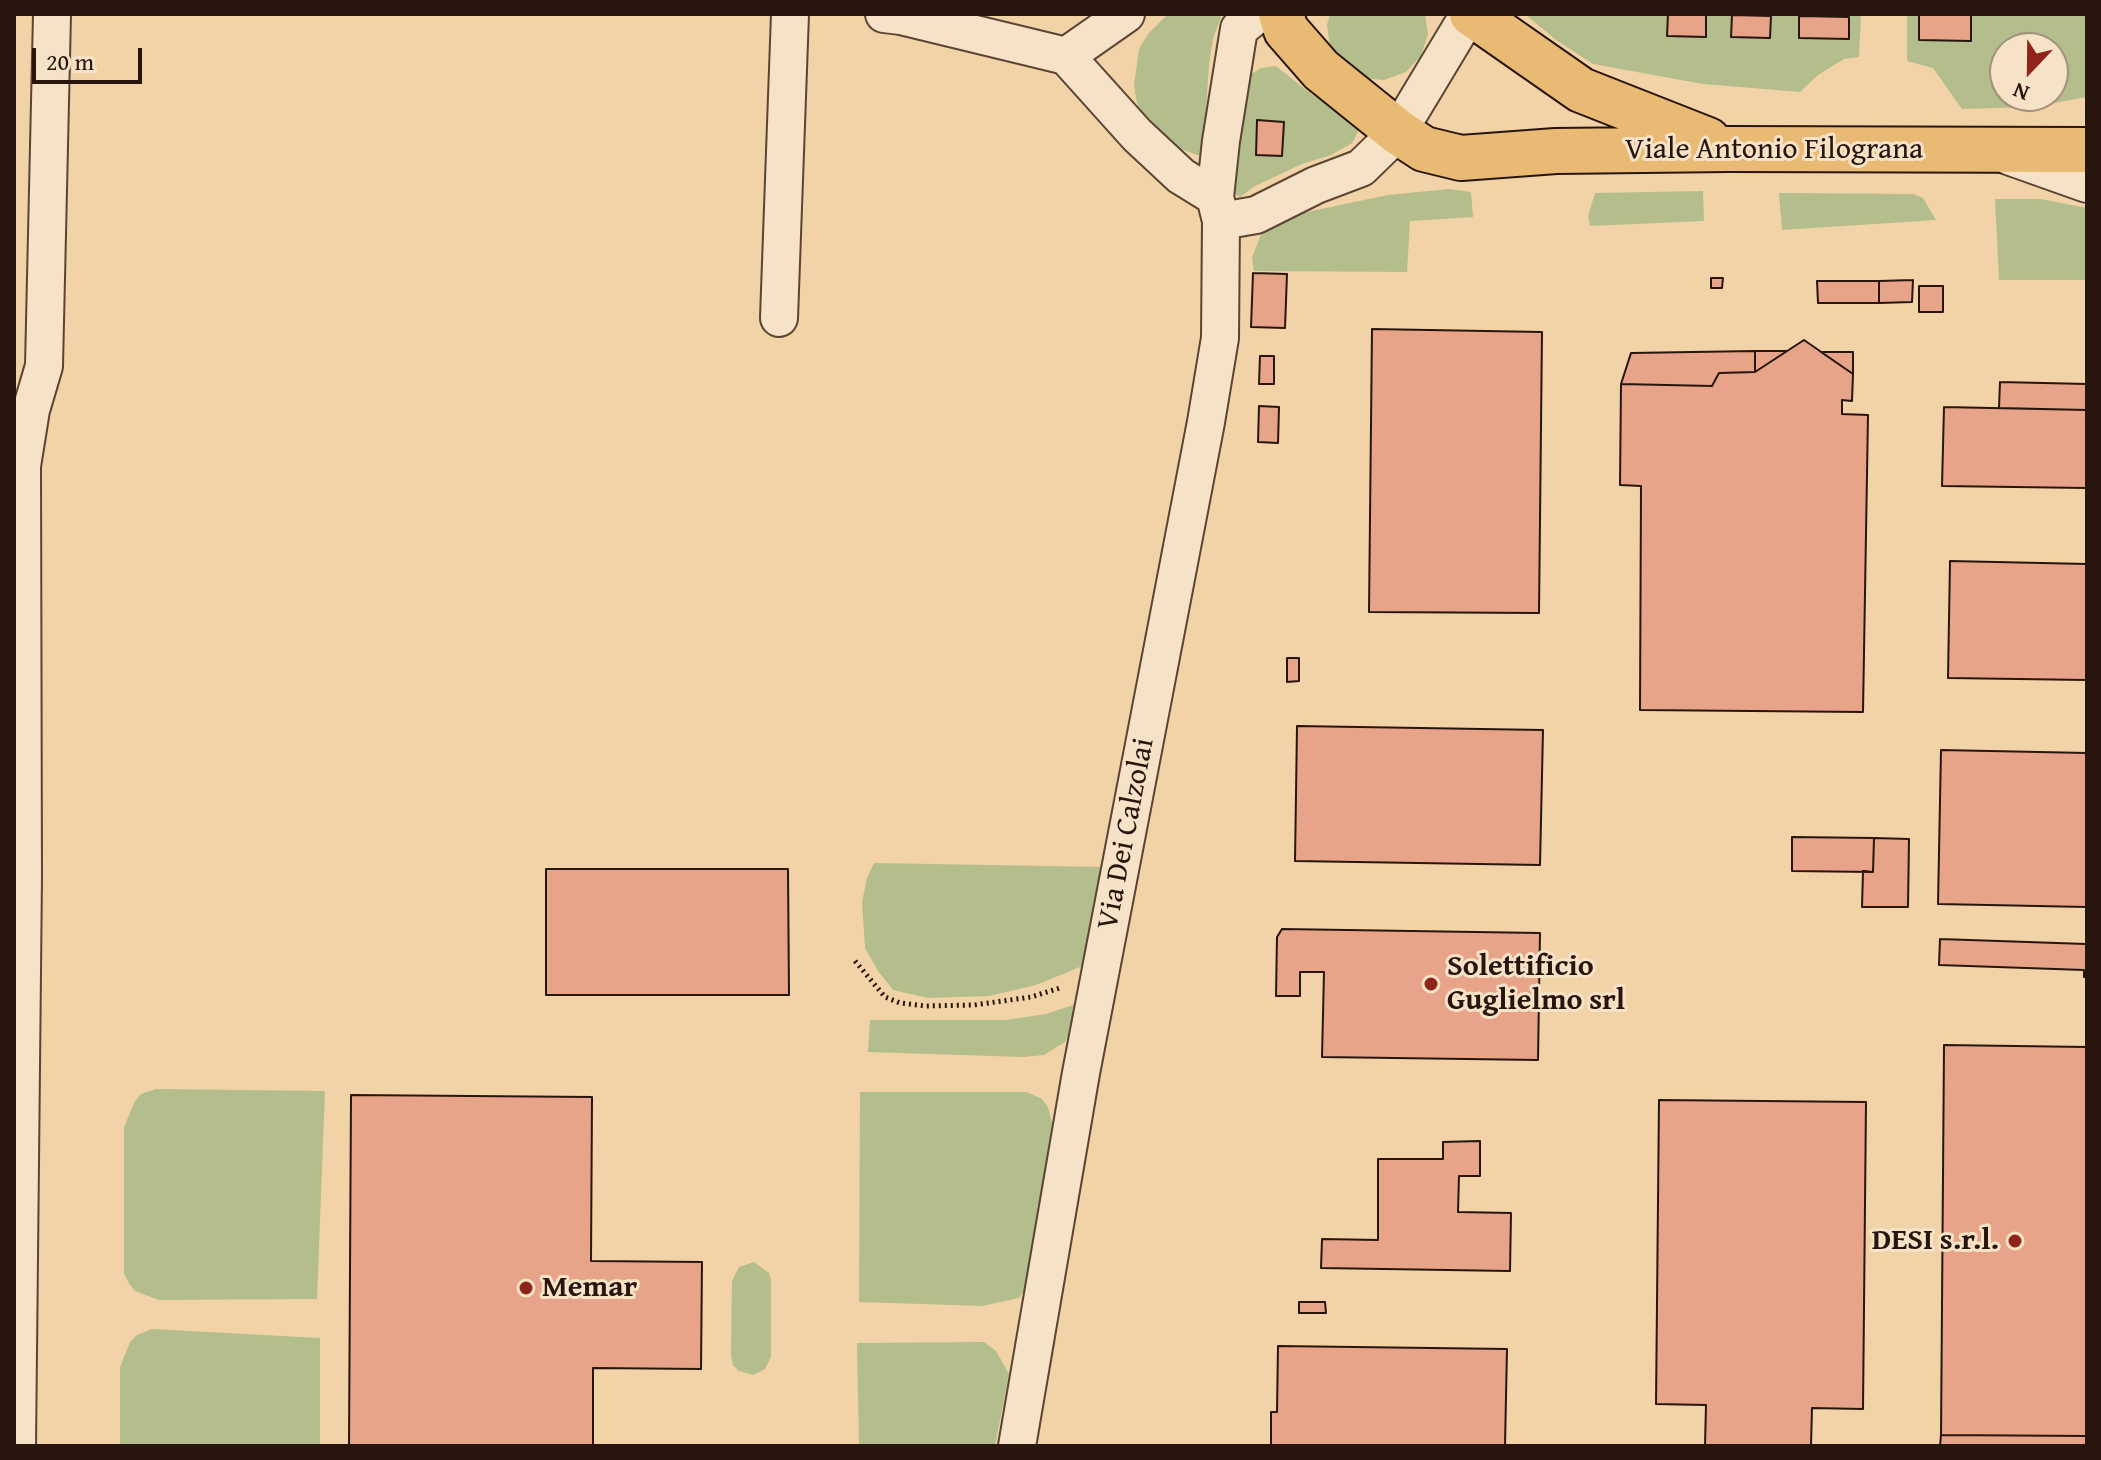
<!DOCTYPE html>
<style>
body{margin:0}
#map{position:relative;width:2101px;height:1460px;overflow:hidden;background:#f1d3a7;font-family:"Gentium Book Plus",serif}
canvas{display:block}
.frame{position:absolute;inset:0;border:16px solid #28150e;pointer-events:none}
.north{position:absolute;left:1989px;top:32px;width:80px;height:80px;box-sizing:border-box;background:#f6e2c6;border:2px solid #a4907c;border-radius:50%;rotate:202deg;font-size:22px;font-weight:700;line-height:32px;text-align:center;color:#28150e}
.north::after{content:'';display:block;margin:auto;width:28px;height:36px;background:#8f2418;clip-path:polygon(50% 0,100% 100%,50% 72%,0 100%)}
.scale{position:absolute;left:32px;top:48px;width:110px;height:36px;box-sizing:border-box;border:4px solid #28150e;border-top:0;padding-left:10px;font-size:24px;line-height:28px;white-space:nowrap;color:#28150e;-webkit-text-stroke:6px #f6e2c6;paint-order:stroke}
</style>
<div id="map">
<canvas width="2101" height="1460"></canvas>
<div class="frame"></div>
<div class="north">N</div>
<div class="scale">20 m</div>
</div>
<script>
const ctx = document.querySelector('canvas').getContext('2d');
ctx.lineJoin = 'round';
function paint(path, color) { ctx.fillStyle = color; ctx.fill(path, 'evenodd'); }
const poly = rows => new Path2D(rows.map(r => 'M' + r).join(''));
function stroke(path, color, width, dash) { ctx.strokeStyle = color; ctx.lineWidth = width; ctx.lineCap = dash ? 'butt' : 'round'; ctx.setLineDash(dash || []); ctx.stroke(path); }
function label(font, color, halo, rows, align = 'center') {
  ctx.font = font + ' "Gentium Book Plus",serif'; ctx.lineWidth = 6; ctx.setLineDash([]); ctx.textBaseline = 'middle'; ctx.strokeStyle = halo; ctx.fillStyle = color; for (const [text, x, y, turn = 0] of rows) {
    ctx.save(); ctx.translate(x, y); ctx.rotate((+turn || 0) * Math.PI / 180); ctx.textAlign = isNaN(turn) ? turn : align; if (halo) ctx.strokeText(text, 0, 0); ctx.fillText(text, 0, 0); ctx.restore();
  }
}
const green = poly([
 [1168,14,1222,14,1213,39,1209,64,1203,157,1170,145,1145,119,1137,103,1134,85,1139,49,1148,34],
 [1330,14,1425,14,1428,34,1421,56,1406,72,1384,80,1362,78,1342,66,1330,47,1327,25],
 [1525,14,1861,14,1859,57,1844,59,1818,75,1800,92,1703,84,1593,64,1556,40],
 [1907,14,2087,14,2087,97,2032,107,1962,109,1933,68,1907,61],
 [2005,48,2053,48,2053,96,2005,96],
 [1276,66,1314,96,1329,102,1356,120,1358,132,1352,143,1331,155,1302,164,1255,186,1240,197,1235,194,1233,176,1239,96,1250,75,1261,68],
 [1449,189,1471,192,1473,217,1410,221,1407,272,1254,271,1252,258,1261,234,1302,213,1388,195],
 [1703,191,1704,221,1590,226,1588,216,1595,193],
 [1779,193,1913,194,1923,198,1936,220,1782,230],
 [1995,199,2041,199,2087,208,2087,280,1999,280],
 [874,863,1104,867,1085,965,1036,985,989,996,928,998,893,990,878,971,865,948,862,902,867,878],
 [1076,1004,1071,1030,1065,1042,1044,1055,1023,1057,868,1052,870,1020,1006,1020,1046,1014],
 [156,1089,325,1091,317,1299,159,1300,135,1291,130,1285,124,1274,124,1127,135,1101,141,1094],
 [860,1092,1027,1092,1042,1099,1048,1107,1052,1123,1027,1286,1019,1298,982,1306,859,1302],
 [754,1262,769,1273,771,1280,771,1357,765,1369,753,1375,739,1371,733,1365,731,1356,732,1281,739,1267],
 [152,1329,320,1338,320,1446,120,1446,120,1367,130,1342,137,1335],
 [984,1342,996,1351,1009,1374,995,1446,859,1446,857,1343]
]);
const building = poly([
 [1668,14,1706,15,1706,37,1667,36,1668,14],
 [1919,14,1971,14,1971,41,1919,40,1919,14],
 [1732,15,1771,16,1770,38,1731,37,1732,15],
 [1799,16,1849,17,1849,39,1799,38,1799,16],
 [1257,120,1284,122,1282,156,1256,155,1257,120],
 [1253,273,1287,274,1285,328,1251,327,1253,273],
 [1711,278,1723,278,1722,288,1711,288,1711,278],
 [1913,280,1912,302,1879,303,1879,281,1913,280],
 [1817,281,1879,281,1879,303,1818,303,1817,281],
 [1919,286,1943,286,1943,312,1919,312,1919,286],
 [1372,329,1542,332,1539,613,1369,612,1372,329],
 [1804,340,1853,374,1852,401,1842,400,1842,414,1868,415,1863,712,1640,710,1641,486,1620,485,1621,384,1712,386,1719,373,1755,372,1804,340],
 [1755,351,1787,351,1755,372,1755,351],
 [1755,351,1755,372,1719,373,1712,386,1621,384,1631,353,1755,351],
 [1821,352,1853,352,1853,374,1821,352],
 [1260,356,1274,356,1274,384,1259,384,1260,356],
 [2000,382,2087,384,2087,410,1999,408,2000,382],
 [1259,406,1279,407,1278,443,1258,442,1259,406],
 [1944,407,2087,410,2087,488,1942,486,1944,407],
 [1950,561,2087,564,2087,680,1948,678,1950,561],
 [1287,658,1299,658,1299,681,1287,682,1287,658],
 [1297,726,1543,730,1540,865,1295,861,1297,726],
 [1941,750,2087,753,2087,907,1938,904,1941,750],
 [1792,837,1874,838,1873,872,1792,871,1792,837],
 [1874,838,1909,839,1908,907,1862,907,1863,871,1873,872,1874,838],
 [546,869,788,869,789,995,546,995,546,869],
 [1282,929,1540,933,1538,1060,1322,1057,1324,972,1300,972,1300,996,1276,996,1277,937,1282,929],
 [1940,939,2086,944,2087,977,2084,977,2084,970,1939,965,1940,939],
 [1944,1045,2087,1047,2087,1436,1941,1435,1944,1045],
 [351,1095,592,1097,591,1261,702,1262,701,1369,593,1368,593,1446,349,1446,351,1095],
 [1659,1100,1866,1102,1863,1409,1812,1408,1811,1446,1705,1446,1706,1405,1656,1404,1659,1100],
 [1480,1141,1480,1176,1459,1176,1458,1212,1511,1213,1510,1271,1321,1268,1322,1239,1378,1240,1378,1159,1443,1159,1443,1142,1480,1141],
 [1299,1302,1325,1302,1326,1313,1299,1313,1299,1302],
 [1278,1346,1507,1349,1505,1446,1271,1446,1271,1412,1277,1412,1278,1346],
 [1941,1435,2087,1436,2087,1446,1940,1446,1941,1435]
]);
const path = poly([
 [855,961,885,997,900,1003,926,1006,974,1005,1031,997,1060,988]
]);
const minor = poly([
 [884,14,901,16,1066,56,1137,135,1181,176,1215,197],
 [1066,56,1126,14],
 [2008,156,2087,184],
 [1221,221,1256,215,1316,185,1361,168,1398,132,1469,14],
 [779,318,790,14],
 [14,448,22,466,23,877,17,1446],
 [22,466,31,410,44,366,52,14],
 [1017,1446,1081,1073,1206,422,1220,338,1221,221,1215,197,1221,141,1239,29,1258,14]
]);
const major = poly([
 [1281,14,1286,30,1321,70,1398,132,1424,149,1461,158,1556,151,1729,149,2087,150],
 [1472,14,1581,90,1708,140]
]);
const markers = [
 [1431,984,8,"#8f2418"],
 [2015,1241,8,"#8f2418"],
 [526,1288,8,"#8f2418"]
];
const streetNames = [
 ["Viale Antonio Filograna",1774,150],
 ["Via Dei Calzolai",1127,834,-79]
];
const poiNames = [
 ["Solettificio",1447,967],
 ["Guglielmo srl",1447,1001],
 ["DESI s.r.l.",1999,1241,"right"],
 ["Memar",542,1288]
];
paint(green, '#b4be8c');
paint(building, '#e7a489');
stroke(building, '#28150e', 2);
stroke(minor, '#5a4434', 40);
stroke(major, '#28150e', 48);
stroke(path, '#28150e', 5, [2, 4]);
stroke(minor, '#f6e2c6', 36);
stroke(major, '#e8ba74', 44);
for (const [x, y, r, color] of markers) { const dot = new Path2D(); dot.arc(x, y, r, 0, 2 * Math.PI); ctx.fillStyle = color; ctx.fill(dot); stroke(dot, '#f6e2c6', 3); }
label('30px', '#28150e', '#f6e2c6', streetNames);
label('bold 30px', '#28150e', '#f6e2c6', poiNames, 'left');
</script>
